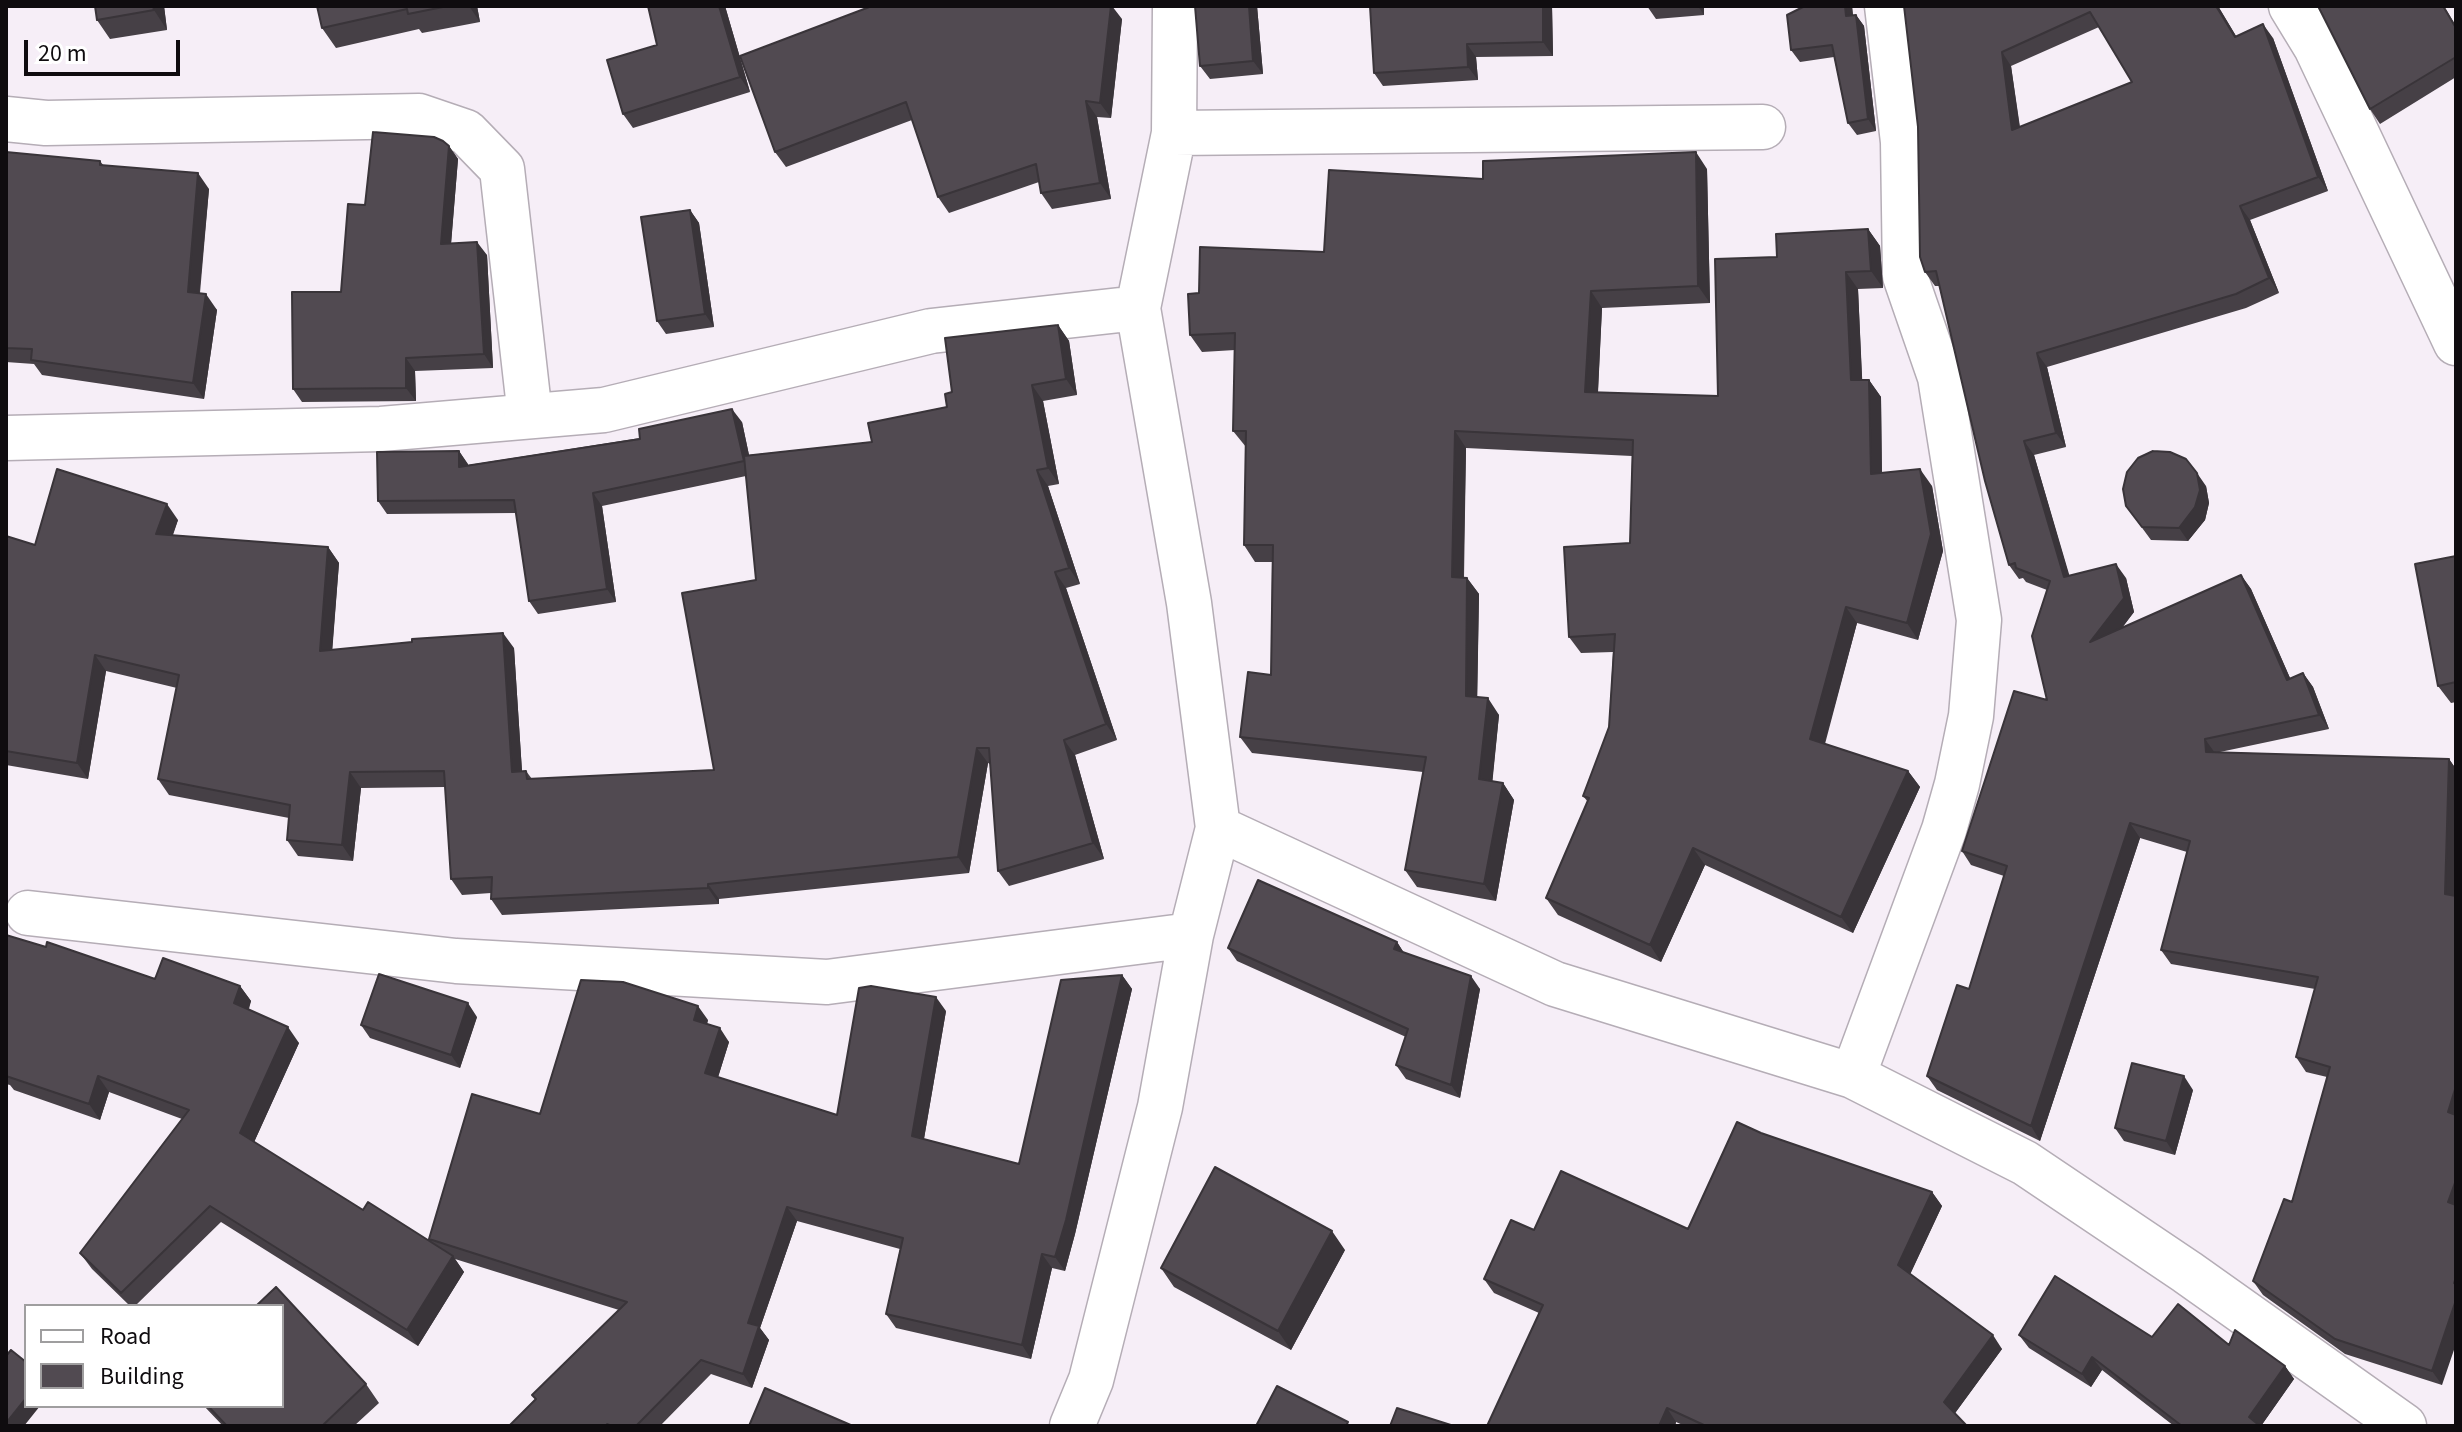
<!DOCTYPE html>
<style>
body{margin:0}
#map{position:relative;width:2462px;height:1432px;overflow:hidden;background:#f6eef7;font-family:"Source Sans 3",sans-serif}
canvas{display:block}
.frame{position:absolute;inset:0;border:8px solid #0f0c0f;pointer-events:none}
.legend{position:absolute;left:24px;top:1304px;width:260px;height:104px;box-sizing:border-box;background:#fff;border:2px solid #9f9e9f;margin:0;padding:10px 14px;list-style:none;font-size:24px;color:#0f0c0f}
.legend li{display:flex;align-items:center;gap:16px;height:40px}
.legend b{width:40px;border:2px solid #9f9e9f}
.scale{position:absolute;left:24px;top:40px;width:156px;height:36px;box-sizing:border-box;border:4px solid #0f0c0f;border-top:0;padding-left:10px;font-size:24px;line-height:28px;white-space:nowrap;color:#0f0c0f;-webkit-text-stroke:6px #fff;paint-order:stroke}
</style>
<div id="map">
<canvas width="2462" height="1432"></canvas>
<div class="frame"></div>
<ul class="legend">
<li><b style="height:10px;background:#fff"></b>Road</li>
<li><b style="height:22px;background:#514a51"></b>Building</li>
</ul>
<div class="scale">20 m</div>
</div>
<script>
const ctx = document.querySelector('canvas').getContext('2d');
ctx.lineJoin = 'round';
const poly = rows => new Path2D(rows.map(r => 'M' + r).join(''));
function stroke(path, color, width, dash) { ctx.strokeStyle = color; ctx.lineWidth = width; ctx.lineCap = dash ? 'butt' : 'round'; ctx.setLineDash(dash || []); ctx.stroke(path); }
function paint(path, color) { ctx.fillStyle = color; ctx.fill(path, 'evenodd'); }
const minor = poly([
 [2291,6,2316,47,2456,343],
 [6,119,46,123,419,116,466,132,502,169,530,416],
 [1174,133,1763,127],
 [6,438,381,429,604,410,931,331,1138,308],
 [1218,828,1555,984,1853,1076,2025,1163,2187,1272,2404,1426],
 [28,913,456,961,827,982,1191,935],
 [1853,1076,1944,830,1957,784,1971,716,1979,620,1940,377,1905,276,1903,142,1887,6],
 [1072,1426,1091,1380,1160,1107,1191,935,1218,828,1189,603,1138,308,1174,133,1175,6]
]);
const wall = poly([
 [164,6,167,30,110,39,97,20],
 [317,6,477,6,480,22,422,33,419,29,336,48,322,28],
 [648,6,725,6,750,92,633,128,623,114,657,45],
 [1195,6,1257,6,1263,74,1210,79,1200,66],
 [1552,6,1553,56,1476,57,1478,80,1383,86,1374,73],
 [1647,6,1704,6,1704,15,1656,19],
 [1805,6,1852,6,1853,15,1856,15,1864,26,1876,131,1857,135,1848,123,1834,57,1800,62,1791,50],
 [1904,6,2218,6,2236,36,2273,38,2328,191,2250,220,2279,293,2246,308,2047,367,2066,447,2034,455,2069,576,2126,578,2134,612,2122,628,2241,575,2251,589,2290,678,2303,673,2313,687,2329,729,2220,752,2449,759,2456,769,2456,872,2442,1385,2345,1354,2263,1295,2253,1281,2292,1202,2327,1077,2306,1072,2296,1057,2315,989,2171,964,2161,950,2187,852,2140,838,2040,1141,1937,1090,1927,1076,1969,989,2004,876,1971,865,1962,851,2047,700,2047,590,2026,582,2023,578,2019,579,2009,565,1939,286,1935,286,1925,272,1918,127],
 [2099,27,2132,82,2020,127,2011,66],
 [2318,6,2444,6,2456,26,2456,77,2380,124,2370,109],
 [1122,19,1111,118,1097,117,1111,199,1052,209,1041,193,1039,182,949,213,938,197,912,120,786,167,775,152],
 [449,146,458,159,451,243,487,255,493,368,415,371,416,401,302,402,293,389,341,292,365,205],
 [6,152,100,161,104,166,209,189,200,293,217,310,204,399,42,375,34,364,6,362],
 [1707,169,1710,303,1602,308,1598,393,1718,396,1777,257,1868,229,1880,246,1883,288,1858,289,1862,380,1869,380,1881,397,1882,473,1932,486,1943,551,1918,640,1857,623,1825,744,1908,771,1920,787,1853,933,1705,865,1661,962,1558,915,1546,898,1588,802,1583,796,1609,727,1613,652,1581,653,1569,637,1630,543,1632,456,1466,448,1464,578,1467,578,1479,594,1477,697,1499,715,1492,782,1503,783,1514,800,1496,901,1417,887,1405,870,1423,772,1252,753,1240,737,1271,675,1272,562,1255,562,1244,545,1246,447,1233,431,1235,350,1202,352,1190,335,1199,293,1324,252,1483,179],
 [690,210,699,223,714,327,666,334,657,321],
 [1058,325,1069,341,1077,395,1043,401,1059,484,1048,486,1080,584,1066,588,1117,740,1075,755,1104,859,1009,886,998,871,990,764,988,763,969,873,719,899,719,904,502,915,491,899,491,893,462,895,451,879,445,787,361,788,353,861,298,856,287,840,289,818,169,795,158,779,177,688,106,671,88,779,6,765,6,536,35,545,178,520,173,535,328,547,339,563,332,650,514,648,522,771,526,771,532,779,714,770,756,580,746,476,602,506,616,602,538,614,529,601,516,513,387,514,378,501,459,451,468,465,742,422,749,455,872,442,947,407,952,392],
 [2206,486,2209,503,2205,520,2188,541,2151,540,2126,506],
 [2456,556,2456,702,2451,703,2438,686],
 [6,935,46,947,155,979,240,986,251,1001,249,1009,299,1043,254,1142,363,1210,431,1242,429,1239,540,1114,708,1020,707,1024,729,1042,718,1077,837,1115,946,1011,924,1139,1019,1164,1122,975,1132,989,1075,1234,1065,1271,1052,1268,1031,1359,896,1328,886,1314,900,1249,797,1221,760,1328,769,1340,752,1388,711,1374,660,1426,509,1426,535,1399,532,1395,619,1310,455,1259,464,1272,418,1346,221,1222,135,1306,130,1306,92,1269,80,1253,182,1119,109,1092,100,1120,14,1090,10,1085,6,1084],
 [1397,942,1404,953,1480,989,1460,1098,1406,1079,1396,1065,1406,1037,1237,961,1228,948],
 [477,1017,460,1068,370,1038,361,1025],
 [2193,1090,2175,1155,2124,1141,2115,1128],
 [1761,1133,1932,1192,1942,1206,1910,1274,2002,1349,1955,1413,1967,1426,1685,1426,1676,1422,1675,1426,1487,1426,1539,1313,1494,1293,1484,1279,1534,1230,1688,1229],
 [1345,1250,1291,1350,1174,1287,1161,1268],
 [2019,1335,2152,1337,2229,1345,2285,1366,2294,1379,2261,1426,2174,1426,2102,1370,2091,1387,2029,1348],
 [366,1384,379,1403,354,1426,223,1426,204,1406,282,1406]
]);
const shadedWall = poly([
 [153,6,164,6,167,30,154,10],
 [469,6,477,6,480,22],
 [719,6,725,6,750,92,740,77],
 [1111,6,1112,6,1122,19,1111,118,1100,103],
 [1249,6,1257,6,1263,74,1253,61],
 [1543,6,1552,6,1553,56,1543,42],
 [1698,6,1704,6,1704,15],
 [1845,6,1852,6,1854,28,1846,16],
 [2216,6,2218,6,2245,51,2235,37],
 [1856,15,1864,26,1876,131,1868,119],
 [2263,24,2273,38,2328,191,2318,177],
 [1467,44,1476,57,1478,80,1468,67],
 [2002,52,2011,66,2022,144,2012,130],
 [1086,101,1097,117,1111,199,1100,183],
 [449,146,458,159,450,257,441,244],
 [1696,152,1707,169,1710,303,1698,286],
 [198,173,209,189,198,307,188,292],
 [2240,206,2250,220,2279,293,2269,278],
 [690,210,699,223,714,327,705,314],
 [1868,229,1880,246,1883,288,1871,271],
 [477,242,487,255,493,368,484,354],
 [1846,272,1858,289,1863,397,1851,380],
 [1591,291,1602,308,1597,409,1585,392],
 [206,294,217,310,204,399,193,383],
 [1058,325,1069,341,1077,395,1066,379],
 [2037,353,2047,367,2066,447,2056,433],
 [406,358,415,371,416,401,406,388],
 [1869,380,1881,397,1882,491,1871,474],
 [1032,385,1043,401,1059,484,1048,468],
 [732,409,742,422,753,474,744,461],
 [1455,431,1466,448,1463,594,1452,577],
 [2024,441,2034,455,2074,591,2064,577],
 [459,451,468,464,468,480,459,467],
 [1920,469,1932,486,1943,551,1918,640,1907,623],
 [1037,470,1048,486,1080,584,1069,568],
 [2197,473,2206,486,2209,503,2205,520,2188,541,2179,528],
 [593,493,602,506,616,602,607,589],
 [167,504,178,520,167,550,156,534],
 [328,547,339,563,331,667,320,651],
 [2116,564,2126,578,2134,612,2100,656,2090,642],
 [1055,572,1066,588,1117,740,1106,724],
 [2241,575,2251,589,2297,694,2287,680],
 [1467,578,1479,594,1477,712,1466,696],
 [1846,607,1857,623,1821,756,1810,739],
 [503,633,514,648,523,787,512,772],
 [95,655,106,671,88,779,77,763],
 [2303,673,2313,687,2329,729,2319,715],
 [1488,698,1499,715,1491,796,1479,779],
 [2205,739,2215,753,2206,752],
 [1064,740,1075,755,1104,859,1093,843],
 [977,748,988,763,969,873,958,857],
 [2449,759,2456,769,2455,908,2445,894],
 [1908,771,1920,787,1853,933,1841,917],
 [350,772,361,788,353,861,342,845],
 [1503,783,1514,800,1496,901,1484,884],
 [2130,823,2140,838,2040,1141,2031,1126],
 [1693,848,1705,865,1661,962,1650,945],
 [708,884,719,899,719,904,708,888],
 [1397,942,1406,956,1394,949],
 [1122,975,1132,989,1075,1234,1065,1271,1055,1257],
 [1471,976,1480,989,1460,1098,1451,1085],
 [240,986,251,1001,245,1018,234,1003],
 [936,997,946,1011,922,1150,912,1136],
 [468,1003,477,1017,460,1068,451,1055],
 [698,1006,708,1020,704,1034,694,1020],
 [288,1027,299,1043,251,1149,240,1133],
 [720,1028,729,1042,715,1087,705,1073],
 [98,1076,109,1092,100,1120,89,1104],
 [2184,1076,2193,1090,2175,1155,2166,1141],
 [2456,1086,2456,1123,2448,1112],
 [2456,1180,2456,1213,2448,1202],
 [1932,1192,1942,1206,1908,1279,1898,1265],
 [787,1207,797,1221,760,1328,769,1340,752,1388,743,1374,748,1323],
 [1332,1231,1345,1250,1291,1350,1278,1331],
 [1042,1254,1052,1268,1031,1359,1022,1345],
 [453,1256,464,1272,418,1346,407,1330],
 [2456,1300,2456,1344,2442,1385,2432,1371],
 [1993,1335,2002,1349,1953,1416,1944,1402],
 [2092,1357,2102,1370,2091,1387,2082,1374],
 [2285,1366,2294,1379,2261,1426,2249,1417],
 [26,1398,26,1406,40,1406,24,1426,6,1426,6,1423],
 [1667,1408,1676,1422,1675,1426,1659,1426]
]);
const building = poly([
 [95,6,153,6,154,10,97,20,95,6],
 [317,6,448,6,408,14,407,9,322,28,317,6],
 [648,6,719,6,740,77,623,114,607,60,657,45,648,6],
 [872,6,1111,6,1100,103,1086,101,1100,183,1041,193,1036,164,938,197,906,102,775,152,740,56,872,6],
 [1195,6,1249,6,1253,61,1200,66,1195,6],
 [1370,6,1543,6,1543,42,1467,44,1468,67,1374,73,1370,6],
 [1805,6,1845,6,1846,16,1856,15,1868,119,1848,123,1832,45,1791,50,1787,15,1805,6],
 [1904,6,2216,6,2235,37,2263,24,2318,177,2240,206,2269,278,2236,294,2037,353,2056,433,2024,441,2064,577,2116,564,2124,598,2090,642,2241,575,2287,680,2303,673,2319,715,2205,739,2206,752,2449,759,2445,894,2456,896,2456,1086,2448,1112,2456,1115,2456,1180,2448,1202,2456,1205,2456,1277,2454,1283,2456,1284,2456,1300,2432,1371,2335,1339,2253,1281,2284,1199,2292,1202,2330,1067,2296,1057,2318,977,2161,950,2190,841,2130,823,2031,1126,1927,1076,1957,985,1969,989,2007,866,1962,851,2014,691,2047,700,2032,636,2050,581,2016,568,2015,563,2009,565,1985,481,1936,271,1925,272,1920,257,1918,127,1904,6],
 [2090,12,2132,82,2012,130,2002,52,2090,12],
 [2318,6,2443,6,2456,28,2456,57,2370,109,2318,6],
 [373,132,434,137,443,141,449,146,441,244,477,242,484,354,406,358,406,388,293,389,292,292,341,292,348,204,365,205,373,132],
 [6,152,100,161,100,165,198,173,188,292,206,294,193,383,31,360,32,349,6,348,6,152],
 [1696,152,1698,286,1591,291,1585,392,1718,396,1715,259,1777,257,1776,234,1868,229,1871,271,1846,272,1851,380,1869,380,1871,474,1920,469,1931,534,1907,623,1846,607,1810,739,1908,771,1841,917,1693,848,1650,945,1546,898,1589,798,1583,796,1609,727,1615,634,1569,637,1564,547,1630,543,1633,440,1455,431,1452,577,1467,578,1466,696,1488,698,1479,779,1503,783,1484,884,1405,870,1426,757,1240,737,1248,672,1271,675,1273,545,1244,545,1246,431,1233,431,1235,333,1190,335,1188,294,1199,293,1200,247,1324,252,1329,170,1483,179,1483,161,1696,152],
 [690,210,705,314,657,321,641,217,690,210],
 [1058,325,1066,379,1032,385,1048,468,1037,470,1069,568,1055,572,1106,724,1064,740,1093,843,998,871,989,748,977,748,958,857,708,884,708,888,491,899,492,877,451,879,444,771,350,772,342,845,287,840,290,805,158,779,179,675,95,655,77,763,6,751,6,536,35,545,57,469,167,504,156,534,328,547,320,651,412,642,412,639,503,633,512,772,526,771,527,779,714,770,682,593,756,580,744,456,872,442,868,423,947,407,945,394,952,392,945,338,1058,325],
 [732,409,744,461,593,493,607,589,529,601,514,500,378,501,377,452,459,451,459,467,640,439,639,429,732,409],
 [2153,451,2170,452,2186,459,2197,473,2200,490,2195,507,2179,528,2142,527,2126,506,2123,489,2127,472,2138,458,2153,451],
 [2456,556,2456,682,2438,686,2415,564,2456,556],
 [1258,880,1397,942,1394,949,1471,976,1451,1085,1396,1065,1408,1029,1228,948,1258,880],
 [6,935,46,947,47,942,155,979,163,958,240,986,234,1003,288,1027,240,1133,363,1210,368,1202,453,1256,407,1330,210,1206,121,1293,80,1253,189,1110,98,1076,89,1104,6,1076,6,935],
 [379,974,468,1003,451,1055,361,1025,379,974],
 [1122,975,1066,1220,1055,1257,1042,1254,1022,1345,886,1314,903,1238,787,1207,748,1323,759,1326,743,1374,701,1360,636,1426,612,1426,607,1424,609,1426,509,1426,536,1399,532,1395,627,1302,429,1239,472,1094,540,1114,581,980,623,982,698,1006,694,1020,720,1028,705,1073,837,1115,859,988,871,986,936,997,912,1136,1019,1164,1061,980,1122,975],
 [2132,1063,2184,1076,2166,1141,2115,1128,2132,1063],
 [1737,1122,1761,1133,1932,1192,1898,1265,1993,1335,1944,1402,1967,1426,1706,1426,1667,1408,1659,1426,1487,1426,1543,1305,1484,1279,1511,1220,1534,1230,1561,1171,1688,1229,1737,1122],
 [1215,1167,1332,1231,1278,1331,1161,1268,1215,1167],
 [2055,1276,2152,1337,2178,1304,2229,1345,2235,1330,2285,1366,2249,1417,2260,1426,2182,1426,2092,1357,2082,1374,2019,1335,2055,1276],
 [276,1287,366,1384,322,1426,227,1426,208,1406,282,1406,282,1306,256,1306,276,1287],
 [11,1350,26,1362,26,1398,6,1423,6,1356,11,1350],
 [1277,1386,1348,1422,1346,1426,1256,1426,1277,1386],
 [765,1388,853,1426,749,1426,765,1388],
 [1397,1408,1454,1426,1390,1426,1397,1408]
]);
stroke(minor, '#b5adb6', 47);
stroke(minor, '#fff', 44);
paint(wall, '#464046');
paint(shadedWall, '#393439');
paint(building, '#514a51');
stroke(building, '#393439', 2);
</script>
